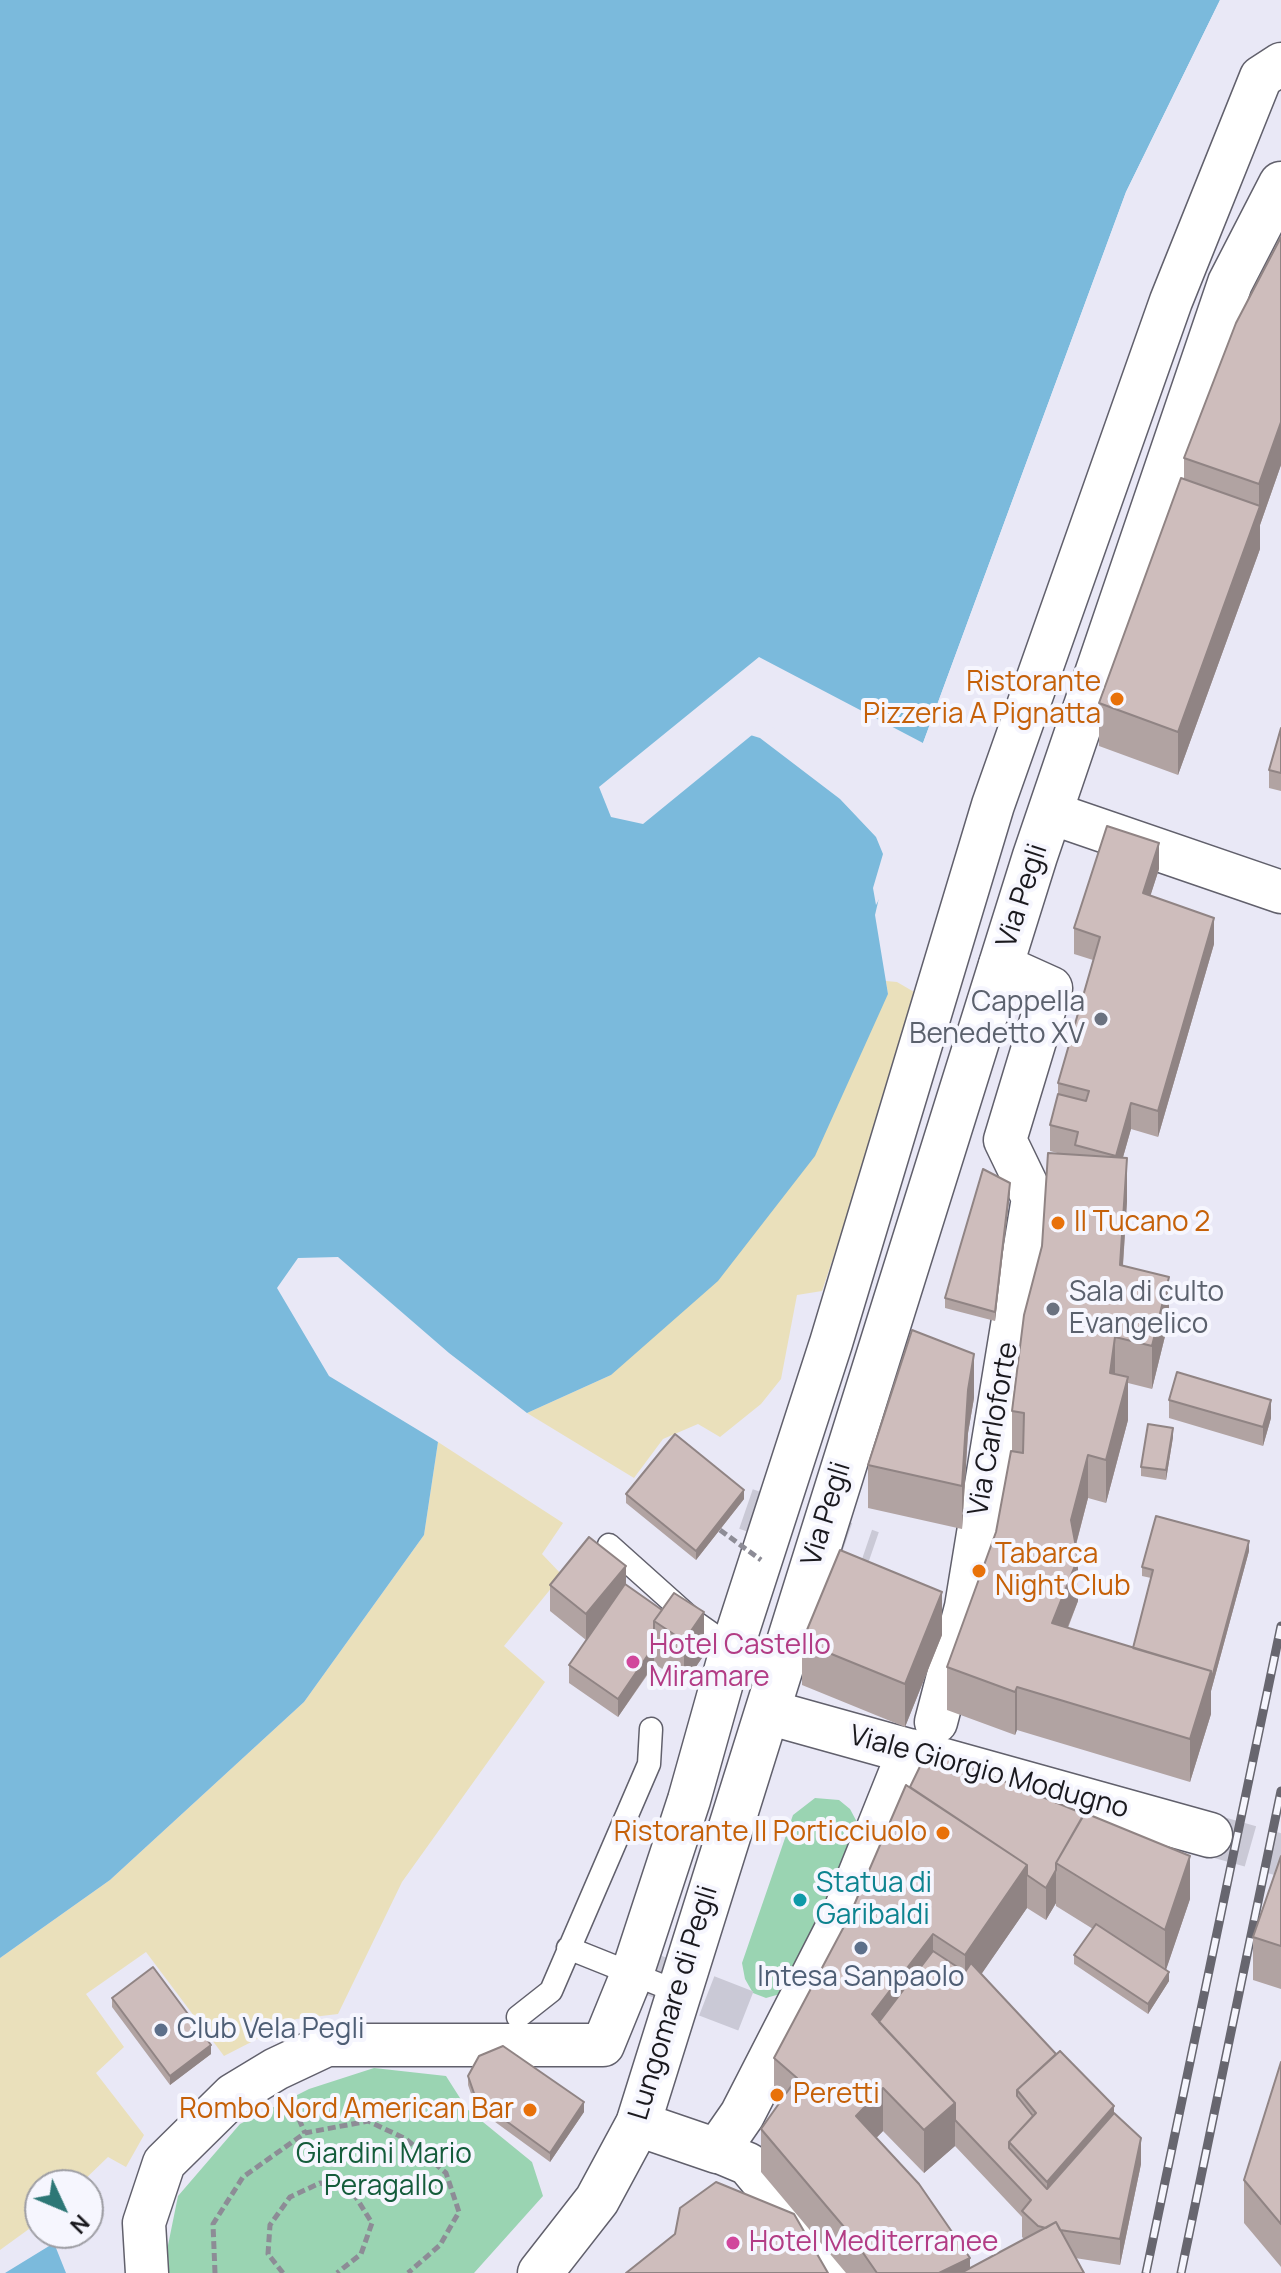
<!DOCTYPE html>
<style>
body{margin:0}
#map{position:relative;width:1281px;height:2273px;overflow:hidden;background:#e9e8f6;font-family:Manrope,sans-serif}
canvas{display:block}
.north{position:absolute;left:24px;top:2169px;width:80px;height:80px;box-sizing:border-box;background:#f6f6fe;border:2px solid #9e9ea4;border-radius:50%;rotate:134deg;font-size:22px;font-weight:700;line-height:32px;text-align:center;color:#1a191e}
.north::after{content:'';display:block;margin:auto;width:28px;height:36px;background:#2d7776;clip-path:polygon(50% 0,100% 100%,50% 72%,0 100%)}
</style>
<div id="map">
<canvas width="1281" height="2273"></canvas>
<div class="north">N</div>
</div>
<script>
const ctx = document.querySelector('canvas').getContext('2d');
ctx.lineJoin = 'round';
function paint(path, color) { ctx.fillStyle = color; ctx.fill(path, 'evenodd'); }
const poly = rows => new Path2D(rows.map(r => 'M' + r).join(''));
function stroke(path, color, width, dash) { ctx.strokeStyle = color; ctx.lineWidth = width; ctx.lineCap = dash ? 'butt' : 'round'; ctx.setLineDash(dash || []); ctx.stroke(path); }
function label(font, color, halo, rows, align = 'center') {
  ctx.font = font + ' Manrope,sans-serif'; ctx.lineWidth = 8; ctx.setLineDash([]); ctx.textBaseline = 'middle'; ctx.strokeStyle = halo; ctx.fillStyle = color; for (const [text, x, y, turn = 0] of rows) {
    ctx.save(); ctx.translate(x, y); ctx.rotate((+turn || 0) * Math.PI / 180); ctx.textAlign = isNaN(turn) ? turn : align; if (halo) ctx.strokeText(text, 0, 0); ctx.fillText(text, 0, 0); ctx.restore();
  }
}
const green = poly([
 [815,1798,839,1800,850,1809,858,1824,851,1853,780,1994,766,1998,753,1993,745,1979,742,1963,793,1815],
 [374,2068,446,2076,467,2109,532,2162,543,2196,474,2273,167,2273,165,2260,178,2196,240,2124,309,2089]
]);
const sand = poly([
 [886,981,897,982,921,996,822,1291,797,1295,781,1379,761,1404,720,1437,698,1424,663,1439,634,1478,527,1413,611,1375,888,994],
 [438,1442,563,1523,542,1554,562,1575,504,1646,545,1682,402,1882,338,2014,296,2019,224,2056,146,1952,86,1994,124,2047,96,2073,144,2135,126,2167,108,2157,79,2185,40,2185,40,2221,0,2250,0,1958,110,1880,304,1702,424,1535]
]);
const water = poly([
 [0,0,1220,0,1126,192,923,743,759,657,599,787,611,817,643,824,763,726,894,833,875,915,888,994,815,1156,718,1281,611,1375,527,1413,449,1353,338,1257,298,1258,277,1288,329,1376,438,1442,424,1535,304,1702,110,1880,0,1958],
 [54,2243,66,2273,5,2273]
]);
const pier = poly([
 [1220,0,1224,1,1130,194,926,744,921,747,918,745,923,743,1126,192],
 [764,722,853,778,898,831,886,886,876,905,873,888,883,854,876,837,840,799,760,738,747,734]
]);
const streetTunnel = poly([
 [746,1509,872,1552],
 [1210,1835,1281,1855],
 [648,1973,751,2013]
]);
const path = poly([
 [294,2108,305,2133],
 [215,2273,213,2224,243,2177,305,2133,368,2121,406,2139,446,2173,459,2212,440,2245,408,2273],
 [283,2273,268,2254,270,2225,290,2197,320,2183,352,2191,372,2223,361,2254,337,2273]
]);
const lane = poly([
 [609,1545,695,1622,776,1679],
 [568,1948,678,1992],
 [518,2017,551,1991,649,1764,651,1729]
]);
const street = poly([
 [1051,813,1281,892],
 [1000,965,1051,988,1005,1140],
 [936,1722,966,1607,1033,1198,1005,1140],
 [717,2151,748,2164,839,2273],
 [147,2273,144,2223,164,2163,233,2095,276,2069,327,2045,603,2045,632,1974,689,1800,728,1661,831,1343,993,805,1171,301,1261,77,1281,64]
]);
const secondary = poly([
 [768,1712,1210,1835],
 [638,2124,717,2151,742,2115,843,1918,910,1751]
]);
const primary = poly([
 [540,2273,597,2200,638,2124,1035,856,1230,283,1281,184]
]);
const rail = poly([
 [1146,2273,1281,1626],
 [1181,2273,1281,1791]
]);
const pathBridge = poly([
 [720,1530,761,1560]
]);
const wall = poly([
 [1281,237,1281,465,1260,525,1260,549,1178,775,1099,746,1099,703,1184,479,1184,458],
 [1281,728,1281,791,1269,788,1269,770],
 [1159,869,1150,896,1214,944,1158,1137,1131,1129,1123,1157,1127,1201,1123,1266,1169,1320,1152,1389,1128,1383,1128,1420,1106,1503,1088,1498,1076,1545,1078,1601,1068,1628,1133,1648,1151,1578,1142,1576,1142,1567,1249,1551,1211,1691,1211,1714,1190,1782,1017,1730,1015,1735,947,1710,947,1667,996,1532,1012,1451,1012,1411,1042,1246,1061,1154,1050,1151,1050,1125,1058,1094,1058,1083,1093,960,1074,954,1074,928],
 [1010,1192,995,1321,945,1308,945,1298],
 [974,1398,968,1433,962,1529,868,1508,868,1465],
 [1169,1400,1271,1418,1263,1446,1169,1418],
 [1173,1437,1166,1480,1141,1476,1141,1467],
 [626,1494,744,1499,696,1560,626,1503],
 [626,1584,704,1655,684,1684,655,1664,618,1717,569,1683,569,1665,586,1640,550,1611,550,1585],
 [942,1635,905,1727,802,1685,802,1642],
 [910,1787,1190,1899,1166,1969,1169,1981,1148,2014,1074,1964,1074,1955,1093,1929,1056,1906,1056,1903,1046,1920,1027,1908,981,1974,1056,2054,1114,2113,1141,2164,1120,2265,1075,2258,1084,2273,846,2273,761,2172,761,2129,778,2105,774,2101,774,2058,848,1919],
 [883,2131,924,2173,955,2146,1022,2217,1022,2237,1024,2239,970,2268,876,2138],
 [1281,1856,1281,1989,1253,1980,1253,1937],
 [112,1998,211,2054,170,2085,112,2007],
 [1281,2062,1281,2267,1244,2223,1244,2180],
 [468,2076,584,2112,550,2162,476,2108,468,2085]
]);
const shadedWall = poly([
 [1281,422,1281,465,1260,525,1260,549,1178,775,1178,732,1259,508,1259,484],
 [1159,843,1159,869,1143,919,1143,893],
 [1214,918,1214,944,1158,1137,1158,1111],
 [1131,1103,1131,1129,1116,1182,1116,1156],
 [1127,1158,1127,1201,1120,1308,1120,1265],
 [1010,1183,1010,1192,995,1321,995,1312],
 [1169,1277,1169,1320,1152,1389,1152,1346],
 [1115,1337,1115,1380,1110,1373],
 [974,1354,974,1398,968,1433,962,1529,962,1486,968,1390],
 [1128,1377,1128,1420,1106,1503,1106,1460],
 [1271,1400,1271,1418,1263,1446,1263,1427],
 [1173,1428,1173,1437,1166,1480,1166,1470],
 [1088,1455,1088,1498,1071,1563,1071,1520],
 [744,1490,744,1499,696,1560,696,1551],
 [1249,1541,1249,1551,1211,1691,1211,1681],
 [1078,1558,1078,1601,1052,1666,1052,1623],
 [626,1566,626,1592,586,1640,586,1614],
 [942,1592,942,1635,905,1727,905,1684],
 [704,1612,704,1655,684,1684,684,1641],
 [654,1646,654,1664,618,1717,618,1699],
 [1211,1671,1211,1714,1190,1782,1190,1739],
 [1017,1687,1017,1730,1015,1735,1015,1692],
 [1190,1856,1190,1899,1165,1973,1165,1930],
 [1027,1865,1027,1908,965,1998,965,1955],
 [1056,1870,1056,1903,1046,1920,1046,1888],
 [933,1934,933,1977,882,2043,872,2014],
 [1169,1972,1169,1981,1148,2014,1148,2004],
 [211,2045,211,2054,170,2085,170,2076],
 [883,2088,883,2131,856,2159,856,2116],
 [584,2102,584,2112,550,2162,550,2153],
 [955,2103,955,2146,924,2173,924,2130],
 [1114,2106,1114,2139,1047,2215,1047,2182],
 [1141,2138,1141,2164,1120,2265,1120,2239],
 [970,2258,970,2273,939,2273]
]);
const building = poly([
 [1281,237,1281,422,1259,484,1184,458,1236,323,1281,237],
 [1181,478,1260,506,1178,732,1099,703,1181,478],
 [1281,728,1281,773,1269,770,1281,728],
 [1107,826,1159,843,1143,893,1214,918,1158,1111,1131,1103,1116,1156,1075,1145,1078,1132,1050,1125,1058,1094,1086,1101,1089,1091,1058,1083,1100,937,1074,928,1107,826],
 [1048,1153,1127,1158,1120,1265,1169,1277,1152,1346,1115,1337,1110,1373,1128,1377,1106,1460,1088,1455,1071,1520,1078,1558,1052,1623,1211,1671,1190,1739,1017,1687,1015,1692,947,1667,996,1532,1011,1451,1023,1453,1024,1413,1012,1411,1024,1315,1042,1246,1048,1153],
 [983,1169,1010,1183,995,1312,945,1298,983,1169],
 [912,1330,974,1354,968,1390,962,1486,868,1465,912,1330],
 [1177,1372,1271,1400,1263,1427,1169,1400,1177,1372],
 [1148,1424,1173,1428,1166,1470,1141,1467,1148,1424],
 [675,1434,744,1490,696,1551,626,1494,675,1434],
 [1156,1516,1249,1541,1211,1681,1211,1671,1133,1648,1153,1570,1142,1567,1156,1516],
 [589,1537,626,1566,586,1614,550,1585,589,1537],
 [840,1550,942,1592,905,1684,802,1642,840,1550],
 [625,1584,662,1610,654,1621,654,1646,618,1699,569,1665,625,1584],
 [674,1593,704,1612,684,1641,654,1621,674,1593],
 [928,1750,1084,1814,1056,1863,1056,1870,1046,1888,1027,1875,1027,1865,910,1787,928,1750],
 [906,1785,1027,1865,965,1955,933,1934,872,2014,955,2103,924,2130,883,2088,856,2116,919,2184,970,2258,939,2273,877,2273,850,2234,761,2129,797,2078,774,2058,848,1919,906,1785],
 [1085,1813,1190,1856,1165,1930,1056,1863,1085,1813],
 [1281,1856,1281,1946,1253,1937,1281,1856],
 [1096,1924,1169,1972,1148,2004,1074,1955,1096,1924],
 [933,1951,965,1972,971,1963,1056,2054,1017,2090,1017,2096,1033,2116,1009,2142,1009,2148,1047,2189,1114,2113,1141,2138,1120,2239,1060,2230,1056,2222,1046,2228,1038,2226,1022,2211,1031,2200,955,2120,955,2103,879,2022,933,1951],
 [153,1967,211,2045,170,2076,112,1998,153,1967],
 [503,2046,584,2102,550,2153,476,2099,468,2076,479,2056,503,2046],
 [1060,2051,1114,2106,1047,2182,1009,2142,1036,2113,1017,2090,1060,2051],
 [1281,2062,1281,2224,1244,2180,1281,2062],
 [716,2182,794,2214,828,2273,626,2273,675,2234,680,2208,716,2182],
 [1056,2222,1084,2273,961,2273,1056,2222]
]);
const markers = [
 [1117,699,8,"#e8710a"],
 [1101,1019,8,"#6b7280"],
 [1058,1223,8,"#e8710a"],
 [1053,1309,8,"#6b7280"],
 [979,1571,8,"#e8710a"],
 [633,1662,8,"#d1479c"],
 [943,1833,8,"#e8710a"],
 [800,1900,8,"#0f9aa8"],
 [861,1948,8,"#5c6f8a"],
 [161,2030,8,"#5c6f8a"],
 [777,2095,8,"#e8710a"],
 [530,2110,8,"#e8710a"],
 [733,2243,8,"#d1479c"]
];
const foodNames = [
 ["Ristorante",1101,683],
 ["Pizzeria A Pignatta",1101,715],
 ["Il Tucano 2",1074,1223,"left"],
 ["Tabarca",995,1555,"left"],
 ["Night Club",995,1587,"left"],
 ["Ristorante Il Porticciuolo",927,1833],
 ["Peretti",793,2095,"left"],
 ["Rombo Nord American Bar",514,2110]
];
const streetNames = [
 ["Via Pegli",1023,896,-72],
 ["Via Carloforte",994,1429,-80],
 ["Via Pegli",827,1514,-73],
 ["Viale Giorgio Modugno",989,1773,15],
 ["Lungomare di Pegli",674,2003,-73]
];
const worshipNames = [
 ["Cappella",1085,1003],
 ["Benedetto XV",1085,1035],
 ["Sala di culto",1069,1293,"left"],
 ["Evangelico",1069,1325,"left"]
];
const hotelNames = [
 ["Hotel Castello",649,1646],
 ["Miramare",649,1678],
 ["Hotel Mediterranee",749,2243]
];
const cultureNames = [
 ["Statua di",816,1884],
 ["Garibaldi",816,1916]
];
const serviceNames = [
 ["Intesa Sanpaolo",861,1978],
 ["Club Vela Pegli",177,2030,"left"]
];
const parkNames = [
 ["Giardini Mario",384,2155],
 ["Peragallo",384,2187]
];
paint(green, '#9ad4b2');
paint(sand, '#eae0bb');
paint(water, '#7bbadc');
paint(pier, '#e9e8f6');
stroke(streetTunnel, '#cac9d6', 42, [42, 21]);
stroke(lane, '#61606c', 25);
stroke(street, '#61606c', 45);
stroke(secondary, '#61606c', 47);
stroke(primary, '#61606c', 47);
stroke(path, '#8d8c96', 5, [8, 4]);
stroke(lane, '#fff', 22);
stroke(street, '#fff', 42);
stroke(secondary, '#fff', 44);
stroke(primary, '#fff', 44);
stroke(rail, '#67666f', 9);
stroke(rail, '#f6f6fe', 6, [18]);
stroke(pathBridge, '#8d8c96', 5, [8, 4]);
paint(wall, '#b1a3a2');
paint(shadedWall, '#908484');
paint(building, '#cebdbc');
stroke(building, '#908484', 2);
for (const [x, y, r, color] of markers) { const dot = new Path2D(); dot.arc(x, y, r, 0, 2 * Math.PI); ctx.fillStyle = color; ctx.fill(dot); stroke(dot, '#f6f6fe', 3); }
label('28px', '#c56008', '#f6f6fe', foodNames, 'right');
label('28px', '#1a191e', '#f6f6fe', streetNames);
label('28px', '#5b616d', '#f6f6fe', worshipNames, 'right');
label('28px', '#b23c85', '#f6f6fe', hotelNames, 'left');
label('28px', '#0d838f', '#f6f6fe', cultureNames, 'left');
label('28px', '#4e5e75', '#f6f6fe', serviceNames);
label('28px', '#145c3b', '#f6f6fe', parkNames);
</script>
